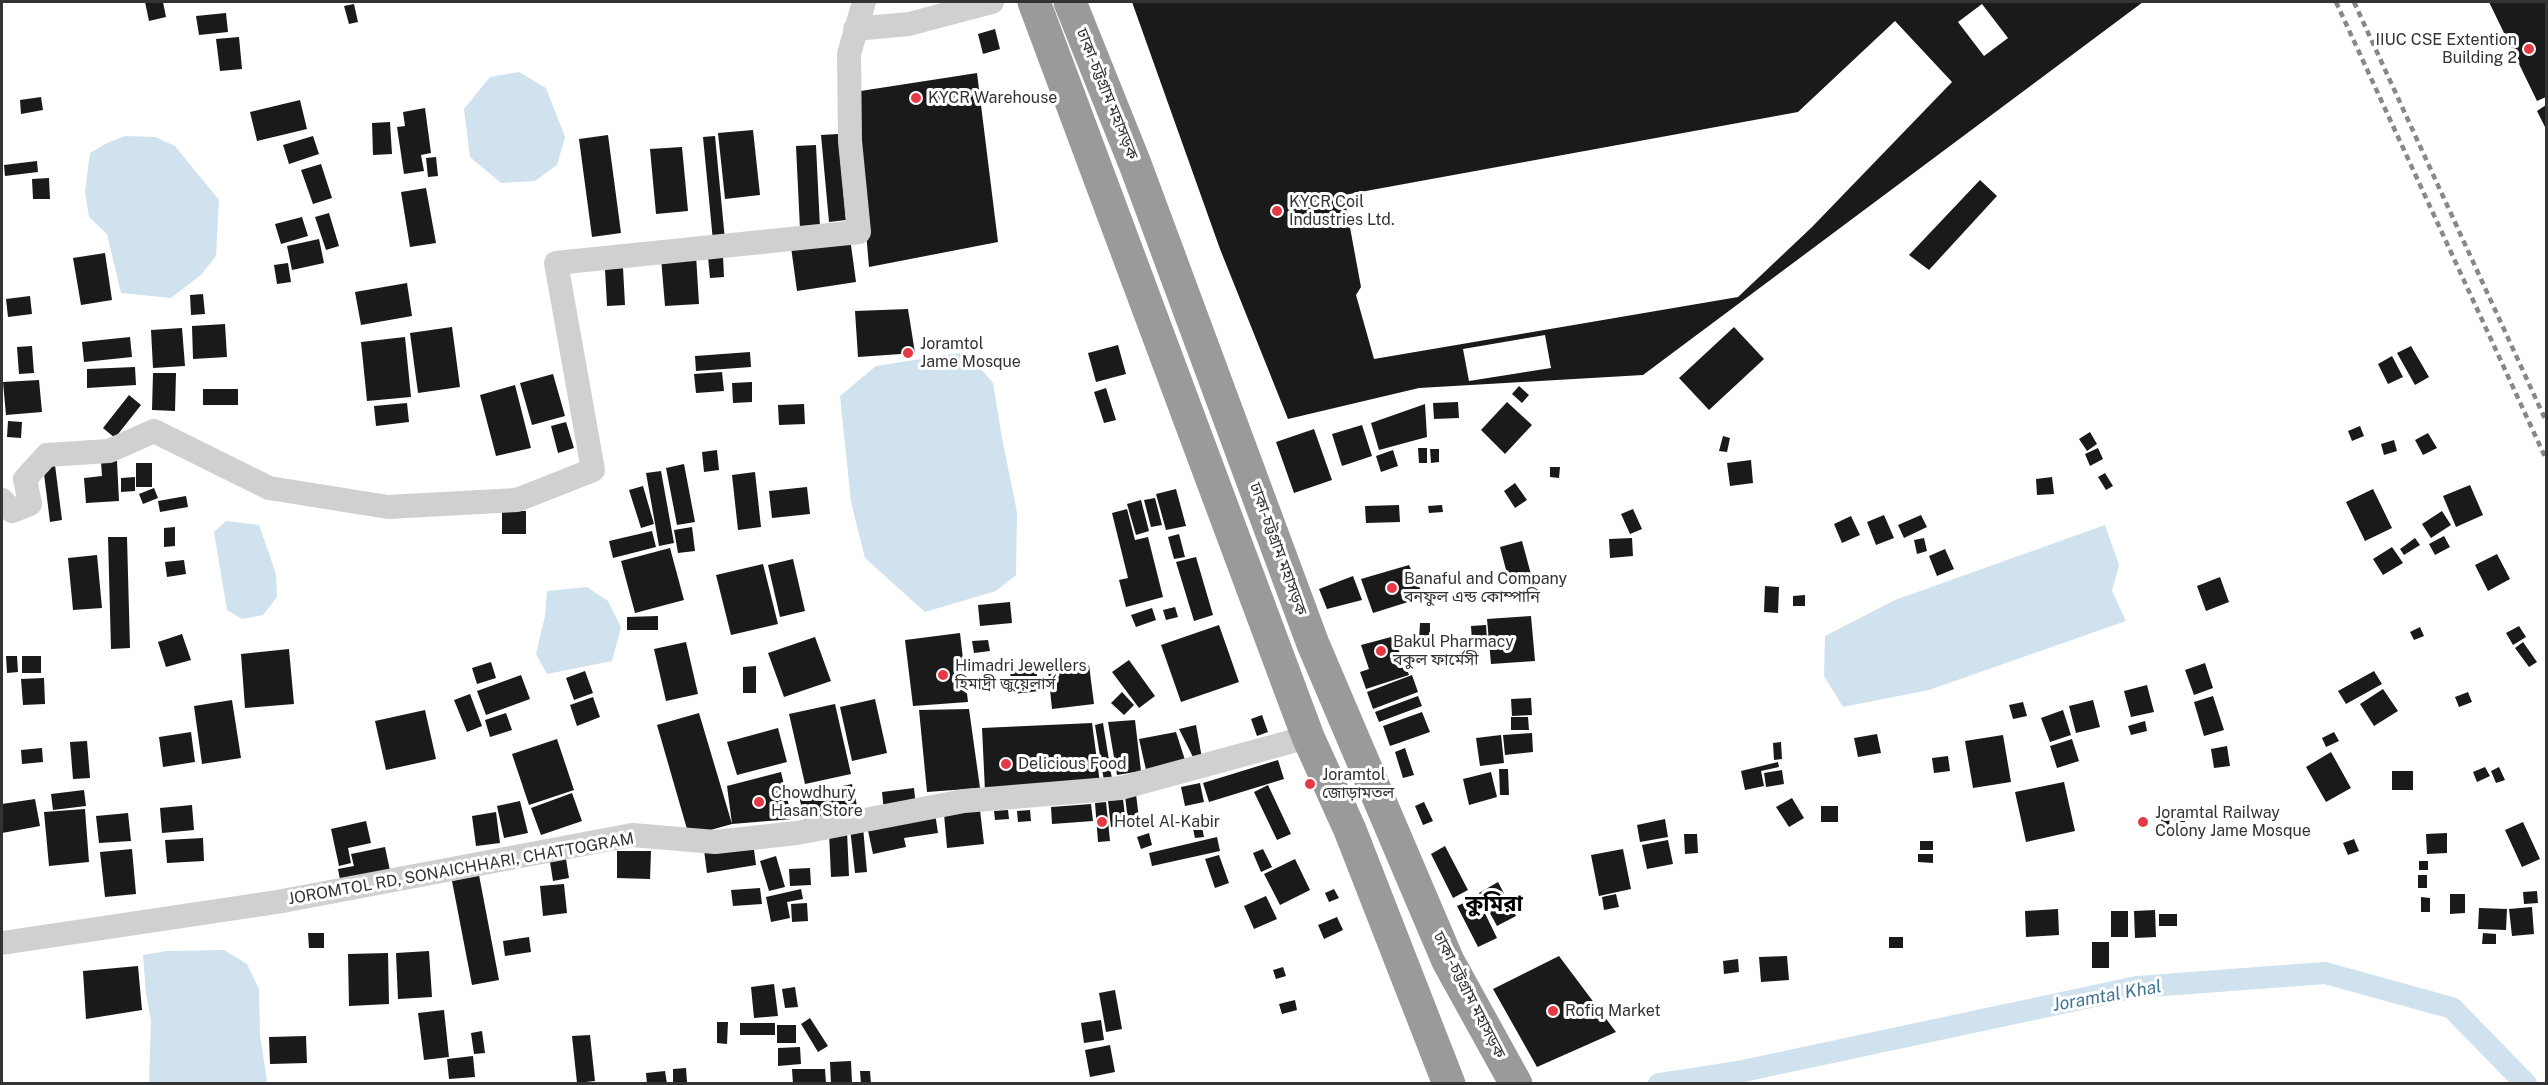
<!DOCTYPE html>
<meta charset="utf-8">
<style>
body{margin:0}
#map{position:relative;width:2548px;height:1085px;overflow:hidden;background:#fff;font-family:"Public Sans",sans-serif}
canvas{display:block}
.frame{position:absolute;inset:0;border:3px solid #333;pointer-events:none}
</style>
<div id="map">
<canvas width="2548" height="1085"></canvas>
<div class="frame"></div>
</div>
<script>
const ctx = document.querySelector('canvas').getContext('2d');
ctx.lineJoin = 'round';
function paint(path, color) { ctx.fillStyle = color; ctx.fill(path, 'evenodd'); }
const poly = rows => new Path2D(rows.map(r => 'M' + r).join(''));
function stroke(path, color, width, dash) { ctx.strokeStyle = color; ctx.lineWidth = width; ctx.lineCap = dash ? 'butt' : 'round'; ctx.setLineDash(dash || []); ctx.stroke(path); }
function label(font, color, halo, rows, align = 'center') {
  ctx.font = font + ' "Public Sans","Noto Sans Bengali",sans-serif'; ctx.lineWidth = 6; ctx.setLineDash([]); ctx.textBaseline = 'middle'; ctx.strokeStyle = halo; ctx.fillStyle = color; for (const [text, x, y, turn = 0] of rows) {
    ctx.save(); ctx.translate(x, y); ctx.rotate((+turn || 0) * Math.PI / 180); ctx.textAlign = isNaN(turn) ? turn : align; if (halo) ctx.strokeText(text, 0, 0); ctx.fillText(text, 0, 0); ctx.restore();
  }
}
const water = poly([
 [519,72,546,88,565,137,557,165,535,181,501,183,470,157,464,109,490,77],
 [125,136,155,137,175,146,219,200,216,256,201,275,171,298,121,293,107,234,89,217,85,192,90,153,107,143],
 [966,352,993,383,1002,438,1017,512,1016,575,996,591,925,612,865,558,851,502,840,396,876,366],
 [226,521,259,525,276,574,277,597,263,615,242,619,227,610,214,532],
 [2105,525,2119,565,2112,591,2126,621,1929,690,1843,707,1824,676,1825,636,1895,600],
 [587,587,608,601,621,627,612,661,547,674,536,654,545,616,547,591],
 [224,950,247,964,259,989,260,1035,267,1081,261,1084,149,1083,151,1020,146,994,143,955,166,951]
]);
const canal = poly([
 [1659,1084,1743,1071,2137,987,2325,973,2452,1008,2526,1084]
]);
const building = poly([
 [145,2,163,2,166,17,149,21],
 [1132,2,2049,3,2143,2,1643,375,1419,388,1288,419,1220,249],
 [1982,4,2008,38,1984,56,1958,22],
 [1895,21,1952,82,1812,227,1738,297,1374,359,1356,295,1361,287,1344,195,1798,112],
 [1545,335,1551,368,1469,381,1463,349],
 [2489,2,2546,2,2546,97,2537,101],
 [354,4,358,22,349,24,344,6],
 [226,13,228,32,199,35,196,16],
 [995,29,1000,49,983,54,978,34],
 [239,37,242,69,220,71,216,39],
 [977,73,998,242,869,267,854,92],
 [41,97,43,110,21,114,20,100],
 [300,100,307,129,257,141,250,112],
 [2546,105,2546,129,2537,111],
 [425,108,431,153,421,155,424,171,404,174,397,127,405,126,403,112],
 [390,122,392,154,373,155,372,123],
 [753,130,760,195,725,199,718,133],
 [838,134,846,220,829,222,821,135],
 [608,135,621,233,592,237,579,139],
 [313,136,319,154,289,164,283,145],
 [715,136,725,240,713,241,703,137],
 [816,145,820,228,800,229,796,146],
 [682,147,688,211,656,214,650,149],
 [436,157,438,176,428,177,426,158],
 [37,161,38,172,5,176,4,165],
 [321,164,332,198,313,204,301,170],
 [49,178,50,199,33,199,32,179],
 [1980,180,1997,196,1929,270,1909,255],
 [426,188,436,243,410,247,401,192],
 [329,213,339,246,326,250,315,217],
 [302,217,308,236,281,244,275,224],
 [850,238,856,282,797,291,791,247],
 [319,239,324,263,292,270,287,246],
 [105,253,112,300,81,305,73,258],
 [696,255,699,304,665,306,661,258],
 [723,256,724,277,710,278,708,257],
 [288,263,291,282,277,284,274,265],
 [623,268,625,305,607,306,605,269],
 [407,283,412,316,361,325,355,292],
 [203,294,205,314,191,315,190,295],
 [30,296,32,314,8,317,6,299],
 [908,309,915,353,858,357,855,311],
 [225,324,227,357,193,359,192,326],
 [452,327,460,387,418,393,410,333],
 [1734,327,1764,359,1709,410,1679,378],
 [182,328,185,366,153,368,151,330],
 [130,337,132,357,84,362,82,342],
 [405,337,411,397,367,401,361,342],
 [1118,345,1126,374,1096,382,1088,353],
 [32,346,34,373,19,374,17,347],
 [2411,346,2429,377,2415,385,2397,353],
 [750,352,751,367,696,371,695,356],
 [2392,356,2403,377,2388,384,2378,364],
 [135,367,136,385,87,388,87,369],
 [722,372,724,391,696,393,694,374],
 [153,373,176,373,175,411,152,410],
 [553,374,565,416,532,425,520,383],
 [39,380,42,412,6,415,3,382],
 [752,382,752,402,733,403,732,383],
 [515,385,531,448,496,456,480,395],
 [1519,386,1529,395,1522,403,1512,394],
 [1106,388,1116,420,1104,423,1094,392],
 [203,389,238,389,238,405,203,405],
 [129,395,141,405,115,438,103,428],
 [1458,402,1459,418,1434,419,1433,403],
 [1507,402,1532,425,1505,454,1481,430],
 [407,403,409,422,376,426,374,406],
 [804,404,805,424,779,425,778,405],
 [1425,404,1427,437,1379,450,1371,423],
 [8,421,22,422,21,438,7,437],
 [566,422,574,448,558,453,551,426],
 [1362,425,1372,456,1342,466,1332,434],
 [2360,426,2364,436,2352,441,2348,431],
 [1314,429,1332,480,1294,493,1276,442],
 [2090,432,2097,444,2087,451,2079,439],
 [2428,433,2437,448,2423,455,2415,440],
 [1723,436,1730,438,1727,452,1719,451],
 [2394,440,2397,451,2384,455,2381,444],
 [1418,448,1427,448,1427,463,1419,463],
 [2098,448,2103,459,2090,466,2085,454],
 [1430,449,1439,449,1439,462,1431,463],
 [717,450,719,470,704,472,702,452],
 [1393,450,1398,466,1381,472,1376,456],
 [1751,460,1753,483,1730,486,1727,463],
 [117,461,119,501,86,503,84,478,102,476,101,462],
 [136,463,152,463,152,487,136,487],
 [684,464,695,522,677,525,666,468],
 [55,465,62,520,50,522,43,466],
 [1550,467,1560,467,1559,478,1550,477],
 [661,471,674,543,659,546,646,473],
 [755,472,761,527,738,530,732,475],
 [2105,473,2113,486,2106,490,2098,477],
 [135,477,135,491,121,492,121,478],
 [2052,477,2054,494,2037,495,2036,479],
 [1515,483,1527,500,1515,508,1504,491],
 [2470,485,2483,515,2456,527,2443,496],
 [643,486,654,524,641,528,629,490],
 [807,487,810,514,772,518,769,491],
 [154,488,158,498,143,504,139,494],
 [1176,489,1186,526,1166,530,1156,494],
 [2373,489,2392,528,2365,541,2346,502],
 [186,496,188,507,160,512,158,501],
 [1155,498,1162,525,1151,527,1144,500],
 [1141,500,1149,531,1136,535,1127,504],
 [1399,505,1400,522,1366,523,1365,506],
 [1442,505,1443,512,1429,513,1428,506],
 [1127,509,1135,540,1148,537,1163,597,1126,607,1119,580,1128,578,1112,513],
 [1633,509,1642,529,1630,534,1621,514],
 [502,511,526,511,526,534,502,534],
 [2442,511,2451,525,2431,538,2422,524],
 [1884,515,1894,538,1876,545,1867,522],
 [1921,515,1927,527,1904,538,1898,525],
 [1851,516,1860,535,1842,543,1834,524],
 [175,527,175,546,164,547,164,528],
 [692,527,695,551,678,553,674,530],
 [652,531,656,547,613,558,609,541],
 [1179,534,1185,557,1174,559,1168,537],
 [2444,536,2450,547,2435,555,2429,544],
 [108,537,127,537,130,648,111,649],
 [1632,538,1633,556,1610,558,1609,539],
 [1924,538,1927,551,1917,554,1914,540],
 [2415,538,2420,545,2404,555,2400,549],
 [1522,541,1532,578,1510,585,1500,547],
 [2392,547,2403,563,2383,575,2373,559],
 [670,548,684,600,635,613,621,561],
 [1945,549,1954,569,1937,576,1929,556],
 [2497,554,2510,579,2488,591,2475,565],
 [97,555,102,608,73,610,68,558],
 [1196,557,1213,615,1194,621,1176,562],
 [793,559,805,611,780,617,768,565],
 [184,560,186,574,167,577,165,562],
 [763,564,778,624,731,635,716,575],
 [1409,565,1424,597,1373,613,1361,579],
 [1353,576,1362,600,1327,609,1319,589],
 [2220,577,2229,602,2206,611,2197,586],
 [1765,586,1779,587,1778,613,1764,612],
 [1805,595,1805,606,1793,606,1793,596],
 [1010,602,1012,623,980,626,978,605],
 [1175,607,1178,617,1166,620,1163,610],
 [1152,608,1156,620,1136,627,1131,615],
 [658,616,658,630,627,630,627,617],
 [1531,616,1535,661,1491,664,1487,619],
 [1420,623,1430,623,1430,639,1419,639],
 [1219,625,1239,682,1181,702,1161,645],
 [1486,625,1487,640,1472,641,1471,626],
 [2519,626,2526,637,2513,645,2506,633],
 [2420,627,2424,636,2414,640,2410,632],
 [960,633,968,702,913,706,905,640],
 [182,634,191,660,166,667,158,642],
 [815,637,831,681,784,697,768,653],
 [1391,637,1403,658,1409,675,1366,689,1360,672,1369,669,1361,645],
 [988,640,990,651,974,653,972,641],
 [686,642,698,694,666,701,654,649],
 [2523,642,2537,662,2529,667,2515,648],
 [289,649,294,704,245,708,241,654],
 [6,656,17,656,18,672,7,673],
 [22,656,41,656,41,673,22,673],
 [1129,660,1155,696,1139,708,1112,672],
 [491,662,496,678,477,684,472,668],
 [2205,663,2213,688,2194,695,2185,670],
 [1089,665,1094,704,1052,709,1048,670],
 [756,666,756,693,743,693,743,667],
 [1036,668,1039,691,1013,694,1010,672],
 [585,671,593,693,574,700,566,678],
 [2374,671,2382,684,2346,704,2338,691],
 [521,675,530,699,486,715,477,691],
 [1412,675,1418,692,1373,709,1367,692],
 [44,678,45,704,23,705,21,679],
 [2147,685,2154,712,2131,717,2124,691],
 [2383,689,2398,711,2374,726,2360,704],
 [1122,692,1134,705,1124,715,1111,703],
 [2468,692,2472,702,2459,707,2455,697],
 [470,694,482,726,467,732,454,700],
 [1418,696,1422,706,1379,722,1375,712],
 [2213,696,2224,730,2204,736,2194,702],
 [593,697,600,717,577,726,570,705],
 [1531,698,1532,715,1512,716,1511,699],
 [875,699,887,753,852,761,840,707],
 [232,700,241,758,202,764,194,706],
 [2093,700,2100,727,2076,733,2069,706],
 [2023,702,2027,716,2013,719,2009,705],
 [835,704,851,774,805,784,789,714],
 [969,709,980,788,927,792,919,710],
 [425,710,436,759,386,770,375,721],
 [2063,710,2071,735,2050,742,2041,718],
 [1422,712,1430,732,1390,746,1383,726],
 [506,713,512,730,490,737,485,720],
 [699,713,732,824,689,836,657,725],
 [1262,715,1268,732,1257,736,1251,719],
 [1511,717,1528,717,1529,730,1511,730],
 [1135,720,1141,771,1117,775,1108,722],
 [2145,721,2147,731,2131,735,2128,726],
 [1092,723,1100,783,985,791,982,728],
 [1103,723,1112,779,1104,781,1095,725],
 [1196,725,1202,758,1194,759,1179,729],
 [778,728,787,762,737,775,727,742],
 [191,732,195,762,163,767,159,737],
 [1176,732,1185,760,1146,770,1139,739],
 [2334,732,2339,741,2326,747,2322,738],
 [1532,733,1533,752,1505,755,1503,735],
 [1877,734,1881,753,1858,757,1854,738],
 [1501,735,1504,763,1480,766,1476,738],
 [2003,735,2011,782,1973,788,1965,741],
 [557,739,574,790,529,805,512,754],
 [2072,739,2079,761,2057,768,2050,746],
 [87,741,90,778,73,779,70,742],
 [1781,742,1782,759,1774,760,1773,743],
 [2227,746,2230,766,2214,768,2211,749],
 [42,748,43,762,22,764,21,750],
 [1405,748,1414,775,1403,778,1395,752],
 [2331,752,2351,788,2326,802,2306,767],
 [1948,756,1950,771,1934,773,1932,758],
 [1278,760,1284,779,1209,802,1203,783],
 [1778,762,1779,767,1761,771,1764,786,1745,790,1741,771],
 [2485,767,2490,776,2477,782,2473,772],
 [2499,767,2505,780,2496,783,2491,771],
 [1499,769,1508,769,1509,795,1500,795],
 [1782,770,1784,784,1766,787,1764,773],
 [2392,771,2413,771,2413,790,2392,790],
 [781,772,792,819,732,824,727,786],
 [1491,772,1497,797,1469,805,1463,779],
 [2064,782,2075,831,2026,842,2015,792],
 [1200,783,1204,802,1185,806,1181,787],
 [852,784,858,810,805,822,799,796],
 [1268,785,1291,834,1277,840,1254,792],
 [914,788,916,807,884,811,882,792],
 [84,790,86,806,53,810,51,794],
 [572,793,582,821,541,835,531,808],
 [1136,794,1140,827,1129,829,1125,796],
 [1792,798,1804,818,1789,827,1776,807],
 [35,799,40,826,2,833,2,804],
 [1123,799,1126,825,1111,827,1108,801],
 [520,801,528,833,504,838,497,806],
 [1106,802,1110,841,1098,842,1095,803],
 [1424,802,1433,821,1423,825,1415,806],
 [1091,804,1093,821,1052,824,1051,807],
 [192,805,194,830,162,833,160,808],
 [1821,806,1838,806,1838,822,1821,822],
 [85,809,89,862,49,866,44,812],
 [2184,809,2185,822,2174,822,2173,810],
 [980,810,984,844,947,848,944,814],
 [1008,810,1009,819,995,820,994,811],
 [1030,810,1031,821,1018,822,1017,811],
 [496,812,500,843,476,846,472,816],
 [128,813,131,841,99,843,96,816],
 [935,813,938,833,904,838,906,847,873,854,867,826],
 [2161,813,2170,813,2169,828,2161,828],
 [1665,819,1668,837,1640,842,1637,825],
 [366,821,371,843,348,848,351,863,339,866,331,829],
 [1201,822,1204,837,1195,838,1192,824],
 [2523,822,2540,859,2522,867,2505,830],
 [863,827,867,872,855,873,850,828],
 [847,831,849,876,831,877,829,832],
 [1149,833,1152,845,1141,849,1137,837],
 [2447,833,2447,853,2427,854,2426,834],
 [1684,834,1697,834,1698,853,1685,854],
 [1217,837,1220,851,1152,866,1149,853],
 [203,838,204,861,167,863,165,840],
 [2354,839,2359,851,2348,855,2343,843],
 [1668,840,1673,864,1647,869,1642,845],
 [1920,841,1933,841,1933,850,1920,850],
 [753,842,756,865,707,873,704,850],
 [1445,846,1468,890,1453,898,1431,854],
 [385,847,391,875,341,885,338,869,354,866,351,854],
 [132,849,136,894,105,897,100,852],
 [1263,849,1272,867,1261,872,1253,853],
 [1623,849,1631,889,1599,896,1591,855],
 [617,851,651,851,650,879,617,878],
 [1918,854,1933,854,1933,863,1918,862],
 [1219,855,1229,883,1215,888,1205,859],
 [776,856,785,887,769,891,760,861],
 [566,859,569,878,553,881,550,862],
 [1295,859,1310,890,1280,905,1264,874],
 [2419,861,2428,861,2428,870,2419,870],
 [810,868,811,885,790,886,789,869],
 [479,875,499,980,472,985,452,881],
 [2418,875,2427,875,2427,888,2418,888],
 [1498,882,1516,916,1497,926,1479,893],
 [564,884,567,913,543,916,540,886],
 [760,888,762,904,733,906,731,890],
 [801,889,803,899,787,902,790,918,771,922,766,897],
 [1334,889,1339,898,1329,902,1325,893],
 [2537,891,2538,903,2524,904,2523,892],
 [1616,894,1619,907,1604,910,1602,897],
 [2450,894,2465,894,2465,913,2450,914],
 [1266,896,1277,919,1254,929,1244,906],
 [1477,897,1497,938,1478,947,1457,906],
 [2421,897,2430,898,2430,912,2421,912],
 [807,903,808,921,792,922,791,904],
 [2532,907,2534,934,2512,936,2509,909],
 [2479,908,2507,909,2506,930,2478,929],
 [2058,909,2059,935,2026,937,2025,911],
 [2155,910,2156,937,2135,938,2134,911],
 [2111,911,2128,911,2128,937,2111,937],
 [2159,914,2177,914,2177,926,2159,926],
 [1337,917,1343,930,1324,939,1318,925],
 [308,933,324,933,324,948,309,948],
 [2483,933,2496,934,2496,944,2482,944],
 [529,937,531,952,505,956,503,941],
 [1889,937,1903,937,1903,948,1889,948],
 [2092,942,2109,942,2109,968,2092,968],
 [429,951,432,997,398,999,396,953],
 [388,953,389,1004,349,1006,348,954],
 [1559,956,1616,1032,1537,1067,1493,989],
 [1787,956,1789,980,1761,982,1759,957],
 [1738,959,1739,972,1724,974,1723,961],
 [138,966,142,1010,86,1019,83,971],
 [1283,967,1286,976,1276,979,1273,970],
 [774,984,778,1016,754,1018,751,987],
 [795,987,798,1007,785,1008,782,989],
 [1115,990,1122,1029,1106,1032,1099,993],
 [1295,1000,1297,1010,1282,1014,1279,1004],
 [444,1010,449,1057,424,1060,418,1013],
 [810,1018,828,1046,818,1052,801,1024],
 [1101,1020,1104,1040,1084,1043,1081,1023],
 [717,1022,728,1022,727,1044,717,1043],
 [740,1023,775,1023,775,1035,740,1035],
 [777,1025,796,1025,796,1043,777,1043],
 [482,1031,485,1053,474,1054,471,1033],
 [590,1035,595,1081,577,1083,572,1036],
 [306,1036,307,1063,270,1064,269,1037],
 [1110,1045,1115,1072,1090,1077,1085,1050],
 [800,1047,801,1064,778,1066,778,1048],
 [473,1056,475,1077,449,1079,447,1059],
 [851,1061,852,1083,831,1084,830,1062],
 [686,1068,687,1082,673,1082,673,1069],
 [792,1069,825,1069,826,1083,793,1084],
 [665,1071,667,1084,647,1084,646,1073],
 [860,1071,870,1071,871,1084,861,1084]
]);
const minor = poly([
 [855,29,909,24,992,2],
 [2,500,12,511,30,504,25,479,47,455,109,451,154,431,269,488,388,507,517,500,593,470,556,263,859,232,850,141,849,54,864,2],
 [2,943,277,902,632,835,715,842,797,833,964,801,1121,788,1308,737]
]);
const highway = poly([
 [1034,2,1308,737,1350,830,1449,1084],
 [1070,2,1135,164,1313,644,1448,961,1516,1084]
]);
const rail = poly([
 [2336,2,2546,459],
 [2354,2,2546,421]
]);
const markers = [
 [2529,49,6,"#e63946"],
 [916,98,6,"#e63946"],
 [1277,211,6,"#e63946"],
 [908,353,6,"#e63946"],
 [1392,588,6,"#e63946"],
 [1381,651,6,"#e63946"],
 [943,675,6,"#e63946"],
 [1006,764,6,"#e63946"],
 [1310,784,6,"#e63946"],
 [759,802,6,"#e63946"],
 [1102,822,6,"#e63946"],
 [2143,822,6,"#e63946"],
 [1553,1011,6,"#e63946"]
];
const poiNames = [
 ["IIUC CSE Extention",2517,40,"right"],
 ["Building 2",2517,58,"right"],
 ["KYCR Warehouse",928,98],
 ["KYCR Coil",1289,202],
 ["Industries Ltd.",1289,220],
 ["Joramtol",920,344],
 ["Jame Mosque",920,362],
 ["Banaful and Company",1404,579],
 ["বনফুল এন্ড কোম্পানি",1404,597],
 ["Bakul Pharmacy",1393,642],
 ["বকুল ফার্মেসী",1393,660],
 ["Himadri Jewellers",955,666],
 ["হিমাদ্রী জুয়েলার্স",955,684],
 ["Delicious Food",1018,764],
 ["Joramtol",1322,775],
 ["জোড়ামতল",1322,793],
 ["Chowdhury",771,793],
 ["Hasan Store",771,811],
 ["Joramtal Railway",2155,813],
 ["Colony Jame Mosque",2155,831],
 ["Hotel Al-Kabir",1114,822],
 ["Rofiq Market",1565,1011]
];
const streetNames = [
 ["ঢাকা-চট্টগ্রাম মহাসড়ক",1107,94,68],
 ["ঢাকা-চট্টগ্রাম মহাসড়ক",1278,549,70],
 ["JOROMTOL RD, SONAICHHARI, CHATTOGRAM",461,869,-10],
 ["ঢাকা-চট্টগ্রাম মহাসড়ক",1469,995,63]
];
const waterNames = [
 ["Joramtal Khal",2107,996,-10]
];
const districtNames = [
 ["কুমিরা",1494,904]
];
paint(water, '#cfe2ee');
stroke(canal, '#cfe2ee', 22);
paint(building, '#1a1a1a');
stroke(minor, '#d0d0d0', 24);
stroke(highway, '#9a9a9a', 33);
stroke(rail, '#888', 4.5, [6, 4.5]);
for (const [x, y, r, color] of markers) { const dot = new Path2D(); dot.arc(x, y, r, 0, 2 * Math.PI); ctx.fillStyle = color; ctx.fill(dot); stroke(dot, '#fff', 2); }
label('16px', '#333', '#fff', poiNames, 'left');
label('16px', '#333', '#fff', streetNames);
label('italic 18px', '#3f7597', '#fff', waterNames);
label('bold 22px', '#000', '#fff', districtNames);
</script>
